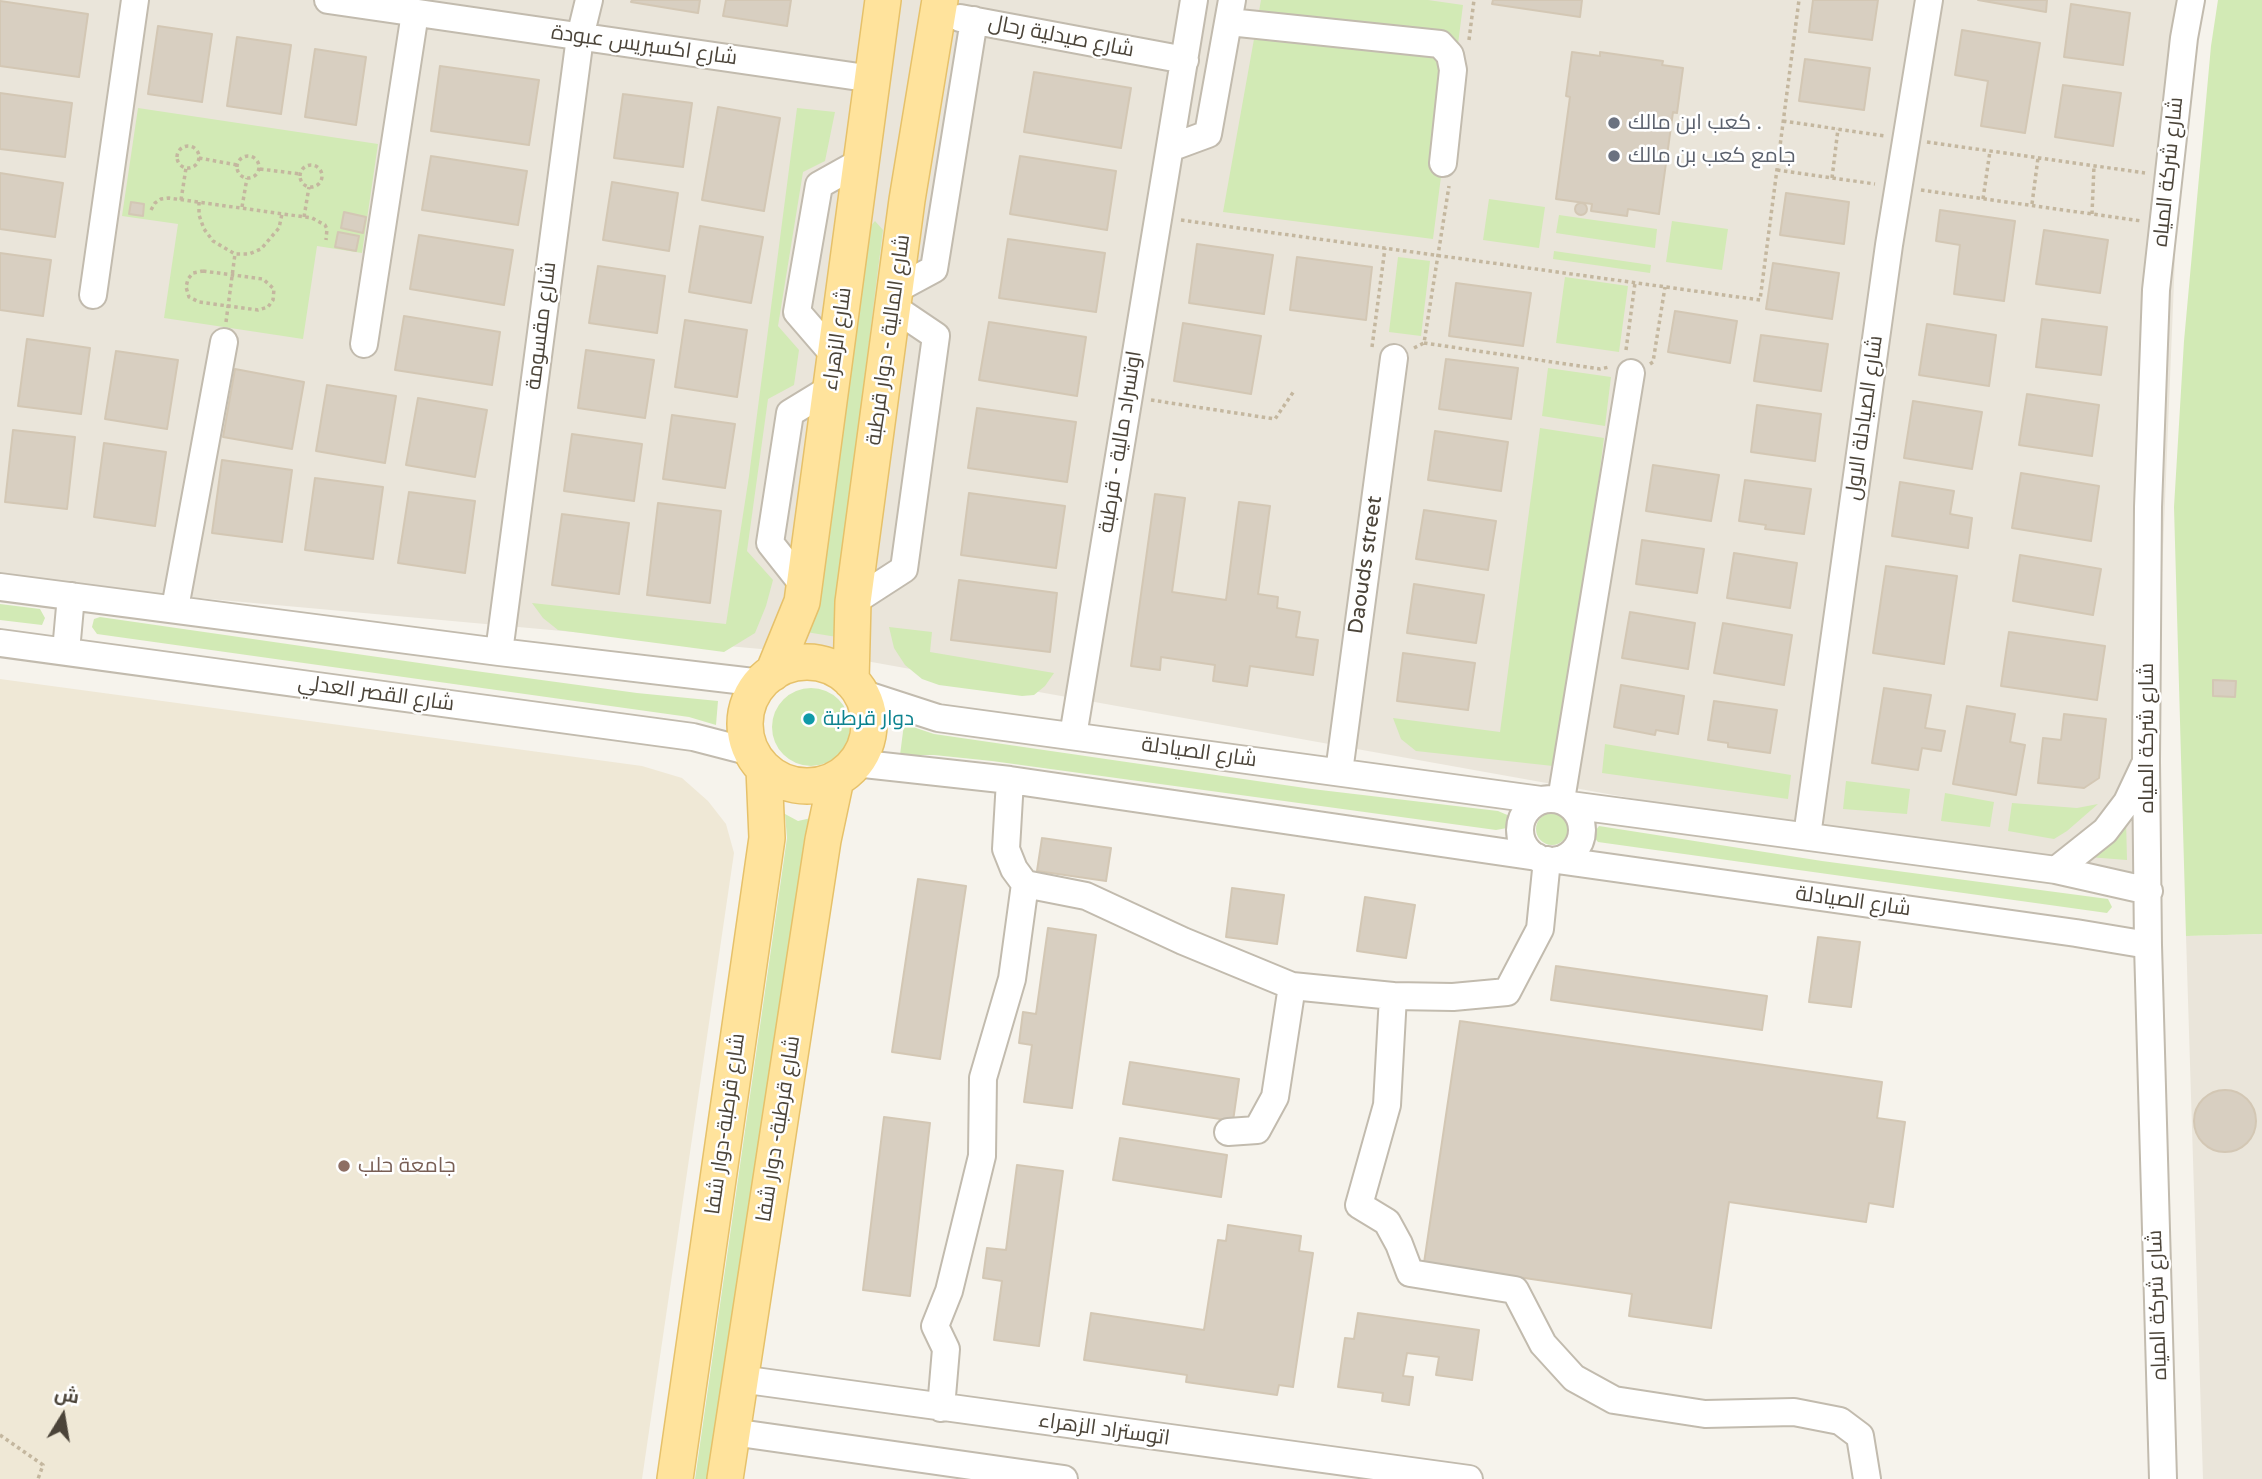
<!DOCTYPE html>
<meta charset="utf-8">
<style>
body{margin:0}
#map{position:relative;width:2262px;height:1479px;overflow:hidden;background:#f6f3ec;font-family:"Varela Round",Cairo,sans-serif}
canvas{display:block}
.north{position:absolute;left:28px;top:1381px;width:70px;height:70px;-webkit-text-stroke:5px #fff;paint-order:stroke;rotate:11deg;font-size:19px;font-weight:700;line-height:28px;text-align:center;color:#4b4439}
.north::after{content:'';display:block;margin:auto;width:24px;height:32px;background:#4b4439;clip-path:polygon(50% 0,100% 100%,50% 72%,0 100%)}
</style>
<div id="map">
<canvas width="2262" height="1479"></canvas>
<div class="north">ش</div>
</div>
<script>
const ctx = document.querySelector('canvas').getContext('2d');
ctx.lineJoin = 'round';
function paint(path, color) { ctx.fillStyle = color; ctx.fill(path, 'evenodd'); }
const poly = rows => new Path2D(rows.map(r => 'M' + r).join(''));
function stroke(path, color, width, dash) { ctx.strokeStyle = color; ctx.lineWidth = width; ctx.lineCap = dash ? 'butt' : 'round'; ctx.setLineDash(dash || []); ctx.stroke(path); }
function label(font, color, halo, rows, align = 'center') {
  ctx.font = font + ' "Varela Round",Cairo,sans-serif'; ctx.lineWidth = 5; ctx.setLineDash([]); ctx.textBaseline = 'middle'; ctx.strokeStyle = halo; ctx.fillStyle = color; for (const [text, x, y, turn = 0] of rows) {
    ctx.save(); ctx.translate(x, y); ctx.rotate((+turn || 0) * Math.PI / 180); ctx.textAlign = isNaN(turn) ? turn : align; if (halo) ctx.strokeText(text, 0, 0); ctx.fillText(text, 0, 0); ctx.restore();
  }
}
const residential = poly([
 [0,0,2191,0,2184,38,2149,891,838,656,0,580],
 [2262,934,2262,1479,2203,1479,2186,936]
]);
const education = poly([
 [0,679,642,766,682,778,708,801,726,824,734,853,642,1479,0,1479]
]);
const green = poly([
 [1261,0,1428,0,1463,5,1433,239,1223,212],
 [2218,0,2262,0,2262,934,2186,936,2174,507,2184,341,2211,46],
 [138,108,378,144,362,253,317,246,303,339,164,318,178,224,122,216],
 [797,108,835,112,825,161,803,172,778,326,799,350,794,385,768,399,747,551,773,580,766,606,755,633,724,652,558,630,543,618,532,603,726,624,749,476],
 [1489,199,1545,207,1539,248,1483,240],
 [1559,215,1657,229,1655,248,1556,233],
 [875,221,883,230,836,604,837,637,806,632,869,228],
 [1672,221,1728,229,1722,270,1666,262],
 [1554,251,1651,265,1650,273,1553,259],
 [1398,257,1430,261,1421,336,1389,332],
 [1565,277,1628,286,1619,352,1556,343],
 [1548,368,1611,377,1605,426,1542,416],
 [1540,428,1604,438,1562,767,1416,751,1401,739,1393,718,1500,732],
 [0,604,40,609,45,618,42,625,0,620],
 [100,617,468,670,637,693,718,701,716,725,689,717,97,634,92,627,94,619],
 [889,627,932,632,930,652,1054,673,1045,686,1034,695,1022,696,939,685,922,679,905,665,894,648],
 '772 727a39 39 0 1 1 78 0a39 39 0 1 1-78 0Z',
 [904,724,934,734,1312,789,1498,811,1512,817,1507,828,1496,830,992,761,934,755,900,755],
 [1605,744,1791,775,1788,799,1602,773],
 [1846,781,1910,789,1907,814,1843,809],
 [1945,793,1994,802,1990,827,1941,821],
 [2012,803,2077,808,2098,804,2067,831,2054,839,2008,831],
 '1536 829a16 16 0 1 1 32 0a16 16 0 1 1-32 0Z',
 [785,814,798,821,811,818,805,835,712,1479,695,1479,787,838],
 [2126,818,2127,860,2088,857],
 [1599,826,1822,861,2108,899,2112,907,2107,913,1598,842,1592,835]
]);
const building = poly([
 [632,0,700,0,698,13,631,2,632,0],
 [726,0,791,0,787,26,723,16,726,0],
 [1493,0,1582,0,1580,17,1492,4,1493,0],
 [1813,0,1878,0,1872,40,1809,32,1813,0],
 [1978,0,2047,0,2046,12,1978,0],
 [0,1,88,14,79,77,0,66,0,1],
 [2071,4,2130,13,2123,65,2064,57,2071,4],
 [158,26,212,34,202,102,148,94,158,26],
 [1962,30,2040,43,2025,133,1981,126,1988,81,1955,75,1962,30],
 [237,37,291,45,281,114,227,106,237,37],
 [315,49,366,57,356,125,305,117,315,49],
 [1572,52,1600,56,1600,52,1663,61,1662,65,1683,68,1677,113,1673,112,1659,214,1628,209,1627,216,1591,211,1592,204,1556,199,1570,97,1566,96,1572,52],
 [1805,59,1870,68,1864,110,1799,101,1805,59],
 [440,66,539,80,529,145,431,131,440,66],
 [1034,72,1131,88,1121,148,1024,132,1034,72],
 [2063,85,2121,93,2113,146,2055,137,2063,85],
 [0,93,72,103,65,157,0,149,0,93],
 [623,94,692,103,683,167,614,158,623,94],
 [718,107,780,118,764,211,702,200,718,107],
 [431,156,527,171,518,225,422,210,431,156],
 [1020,156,1116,171,1107,230,1010,214,1020,156],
 [0,173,63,183,55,237,0,229,0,173],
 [612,182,678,193,669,251,603,240,612,182],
 [1786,193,1849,202,1844,244,1780,235,1786,193],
 [131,202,144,204,143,216,129,214,131,202],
 '1575 209a6 6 0 1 1 12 0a6 6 0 1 1-12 0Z',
 [1940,210,2015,221,2004,301,1954,294,1960,245,1936,241,1940,210],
 [344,212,366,217,363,233,341,228,344,212],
 [700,226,763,237,751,303,689,292,700,226],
 [2044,230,2108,240,2100,293,2036,284,2044,230],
 [338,232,359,236,356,251,335,247,338,232],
 [419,235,513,250,504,305,410,289,419,235],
 [1008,239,1105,253,1096,312,999,298,1008,239],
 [1197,244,1273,255,1264,314,1189,303,1197,244],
 [0,253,51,260,43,316,0,310,0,253],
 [1297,257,1372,267,1366,320,1290,310,1297,257],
 [1773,263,1839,273,1832,319,1766,309,1773,263],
 [598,266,665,276,657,333,589,323,598,266],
 [1456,283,1531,293,1523,346,1449,336,1456,283],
 [1675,311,1737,321,1730,363,1668,352,1675,311],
 [404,316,500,332,492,385,395,370,404,316],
 [2042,319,2107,327,2101,375,2036,367,2042,319],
 [685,320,747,330,737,397,675,387,685,320],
 [989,322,1086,337,1077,396,979,380,989,322],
 [1183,323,1261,336,1251,394,1174,381,1183,323],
 [1927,324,1996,335,1989,386,1919,375,1927,324],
 [1761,335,1828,344,1821,391,1754,381,1761,335],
 [27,339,90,348,81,414,18,406,27,339],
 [586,350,654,360,645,418,578,408,586,350],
 [116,351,178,360,167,429,105,419,116,351],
 [1446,359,1518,368,1511,419,1439,409,1446,359],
 [235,369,304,382,292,449,223,437,235,369],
 [327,385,396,396,385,463,316,451,327,385],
 [2027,394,2099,405,2092,456,2019,445,2027,394],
 [418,398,487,410,475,477,406,465,418,398],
 [1913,401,1982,412,1972,469,1904,458,1913,401],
 [1757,405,1821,414,1815,461,1751,452,1757,405],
 [977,408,1076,422,1067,482,968,468,977,408],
 [672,415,735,424,725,488,663,479,672,415],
 [13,430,75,437,67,509,5,502,13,430],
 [1435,431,1508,442,1501,491,1428,480,1435,431],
 [572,434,642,444,634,501,564,491,572,434],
 [104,443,166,452,155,526,94,517,104,443],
 [222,460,292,470,282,542,212,533,222,460],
 [1653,465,1719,475,1711,521,1646,511,1653,465],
 [2021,473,2099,486,2091,541,2012,528,2021,473],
 [315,478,383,487,373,559,305,550,315,478],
 [1745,480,1811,489,1804,534,1765,529,1766,525,1739,521,1745,480],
 [1900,482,1954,491,1950,514,1972,518,1968,548,1892,536,1900,482],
 [409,492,475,501,465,573,398,563,409,492],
 [969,493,1065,506,1056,568,961,555,969,493],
 [1155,494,1185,498,1172,592,1226,600,1239,502,1270,506,1258,594,1278,597,1277,608,1300,612,1296,637,1318,640,1313,675,1250,666,1247,686,1213,681,1215,665,1161,657,1160,670,1131,666,1155,494],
 [658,503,721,511,710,603,647,595,658,503],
 [1424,510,1496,521,1488,570,1416,559,1424,510],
 [562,514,629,523,619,594,552,585,562,514],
 [1642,540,1704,549,1697,593,1636,584,1642,540],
 [1734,553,1797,563,1790,608,1727,598,1734,553],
 [2020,555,2101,569,2093,615,2013,601,2020,555],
 [1886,566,1957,576,1944,664,1873,653,1886,566],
 [959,580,1057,593,1050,652,951,640,959,580],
 [1414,584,1484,595,1476,643,1407,633,1414,584],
 [1630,612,1695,623,1688,669,1622,658,1630,612],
 [1723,623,1792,635,1784,685,1714,673,1723,623],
 [2009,632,2105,646,2097,700,2001,686,2009,632],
 [1403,653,1475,663,1468,710,1397,701,1403,653],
 [2213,680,2236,681,2235,697,2213,696,2213,680],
 [1621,685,1684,696,1678,734,1656,730,1655,735,1614,727,1621,685],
 [1884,688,1931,695,1925,728,1945,731,1941,751,1922,748,1918,770,1872,763,1884,688],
 [1714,701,1777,710,1770,753,1728,747,1728,743,1708,740,1714,701],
 [1967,706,2015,714,2010,742,2025,745,2016,795,1953,784,1967,706],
 [2064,714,2106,719,2099,778,2084,788,2038,783,2043,738,2061,740,2064,714],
 [1042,838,1111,848,1106,881,1037,871,1042,838],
 [918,879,966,886,940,1059,892,1052,918,879],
 [1232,888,1284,895,1277,944,1226,937,1232,888],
 [1365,897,1415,905,1406,958,1357,951,1365,897],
 [1048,928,1096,935,1072,1108,1024,1102,1032,1045,1019,1043,1023,1012,1036,1014,1048,928],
 [1818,937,1860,942,1851,1007,1809,1002,1818,937],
 [1556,966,1767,996,1762,1030,1551,1000,1556,966],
 [1460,1021,1882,1082,1877,1118,1905,1122,1893,1207,1869,1203,1866,1222,1729,1202,1711,1328,1629,1316,1632,1294,1424,1263,1460,1021],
 [1130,1062,1239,1079,1233,1121,1123,1104,1130,1062],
 '2194 1121a31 31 0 1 1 62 0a31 31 0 1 1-62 0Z',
 [884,1117,930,1123,910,1296,863,1290,884,1117],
 [1120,1138,1227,1155,1221,1197,1113,1180,1120,1138],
 [1017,1165,1063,1171,1039,1346,994,1340,1002,1281,983,1278,987,1248,1006,1250,1017,1165],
 [1228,1225,1301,1236,1299,1251,1313,1253,1293,1387,1279,1385,1277,1395,1186,1382,1187,1375,1084,1360,1091,1313,1204,1330,1218,1240,1226,1241,1228,1225],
 [1358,1313,1479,1330,1472,1380,1436,1375,1439,1357,1407,1353,1403,1376,1413,1377,1409,1405,1382,1401,1383,1393,1338,1387,1345,1338,1354,1339,1358,1313]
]);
const path = poly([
 [1469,40,1474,0],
 [1783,121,1885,136],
 [1927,142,2145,173],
 '177 157a11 11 0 1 1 22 0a11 11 0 1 1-22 0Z',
 '237 167a11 11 0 1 1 22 0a11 11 0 1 1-22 0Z',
 [199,158,237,165],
 '300 176a11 11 0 1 1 22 0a11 11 0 1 1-22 0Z',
 [260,169,300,174],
 [1777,170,1875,184],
 [1832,178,1838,129],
 [1921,190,2142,221],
 [1983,199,1990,151],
 [181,200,186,168],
 [199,202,199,215,204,229,213,241,235,254,249,254,261,249,279,228,282,214],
 [2032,204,2038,158],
 [242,207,247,178],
 [151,210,155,203,161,199,169,198,312,218,325,225,327,229,326,240],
 [2092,214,2094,166],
 [304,217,309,187],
 [1181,220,1760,300,1799,0],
 [203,271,263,279,274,289,273,300,268,307,258,310,199,302,189,297,186,287,188,279,193,273,203,271],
 [226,322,235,254],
 [1424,343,1600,369,1609,367],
 [1372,347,1385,248],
 [1414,348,1424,343,1449,186],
 [1626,350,1635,283],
 [1650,364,1653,362,1665,287],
 [1151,400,1275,419,1294,391],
 [0,1435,43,1465,38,1479]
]);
const minor = poly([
 [328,0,873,79],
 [960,18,1185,60],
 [1229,22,1440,44,1450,55,1453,70,1443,163],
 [1170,148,1208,134,1232,0],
 [895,290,934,269,974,20],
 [93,295,135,0],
 [364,344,415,13],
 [835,356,797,312,819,185,862,161],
 [804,586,770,543,790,413,831,388],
 [0,587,499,652,762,683],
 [853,602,904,569,936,336,893,307],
 [175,608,224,342],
 [0,643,693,737,751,752],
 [66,651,71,596],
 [499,652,580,37,589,0],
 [861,693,938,718,1541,800],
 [1073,736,1194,0],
 [855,763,1010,780,1537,857],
 [1339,772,1394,358],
 [1010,780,1006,849,1014,869,1025,884,1086,896,1183,941,1292,986,1393,996,1387,1105,1359,1205,1387,1222,1399,1244,1410,1273,1515,1290,1543,1344,1574,1378,1614,1400,1705,1414,1794,1412,1840,1421,1860,1436,1867,1479],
 '1520 830a31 31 0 1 1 62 0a31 31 0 1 1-62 0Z',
 [1561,800,1631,373],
 [1570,805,2056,870,2105,831,2127,802,2144,766],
 [1807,836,1889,245,1929,0],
 [1557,860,2076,933,2148,945],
 [2056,870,2149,891],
 [1393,996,1453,997,1507,992,1540,929,1547,860],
 [1228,1132,1257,1130,1275,1097,1292,986],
 [740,1379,1469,1479],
 [941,1408,946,1349,935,1326,949,1291,982,1156,983,1078,1012,979,1025,884],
 [732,1432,1064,1479],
 [2163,1479,2148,945,2146,761,2148,507,2156,290,2184,38,2191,0]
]);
const major = poly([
 '745 724a62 62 0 1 1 124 0a62 62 0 1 1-124 0Z',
 [773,673,802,602,883,0],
 [851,681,853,602,907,200,940,0],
 [675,1479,767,838,764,769],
 [725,1479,823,840,836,779]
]);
const markers = [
 [1614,123,7,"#6b7280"],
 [1614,156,7,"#6b7280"],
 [809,719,7,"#0f9aa8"],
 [344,1166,7,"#8d6e63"]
];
const streetNames = [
 ["شارع صيدلية رحال",1061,37,11],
 ["شارع اكسبريس عبودة",644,46,8],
 ["شارع شركة المياه",2169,172,-84],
 ["شارع مقسومة",542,326,-83],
 ["شارع الزهراء",838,339,-82],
 ["شارع المالية - دوار قرطبة",889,340,-82],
 ["شارع الصيادلة الاول",1865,418,-82],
 ["اوتسراد مالية - قرطبة",1121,442,-81],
 ["Daouds street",1366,565,-82],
 ["شارع القصر العدلي",376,694,8],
 ["شارع شركة المياه",2147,738,-90],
 ["شارع الصيادلة",1199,753,8],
 ["شارع الصيادلة",1853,902,8],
 ["شارع قرطبة-دوار شفا",726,1124,-82],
 ["شارع قرطبة- دوار شفا",779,1129,-81],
 ["شارع شركة المياه",2158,1305,-92],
 ["اتوستراد الزهراء",1104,1430,8]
];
const worshipNames = [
 ["كعب ابن مالك .",1628,123],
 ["جامع كعب بن مالك",1628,156]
];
const cultureNames = [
 ["دوار قرطبة",823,719]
];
const educationNames = [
 ["جامعة حلب",358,1166]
];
paint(residential, '#eae5da');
paint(education, '#efe8d6');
paint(green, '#d2eab5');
paint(building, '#d8cfc1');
stroke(building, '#d3c7b4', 2);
stroke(minor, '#c2bbae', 30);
stroke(major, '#e6c16a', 38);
stroke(path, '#c4b79f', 3.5, [3.5, 3.5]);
stroke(minor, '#fff', 26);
stroke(major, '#ffe39c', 35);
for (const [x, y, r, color] of markers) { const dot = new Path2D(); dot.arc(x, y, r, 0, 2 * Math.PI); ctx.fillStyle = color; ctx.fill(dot); stroke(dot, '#fff', 2.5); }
label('21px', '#4b4439', '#fff', streetNames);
label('21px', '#5b616d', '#fff', worshipNames, 'left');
label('21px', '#0d838f', '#fff', cultureNames, 'left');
label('21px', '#785e54', '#fff', educationNames, 'left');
</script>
